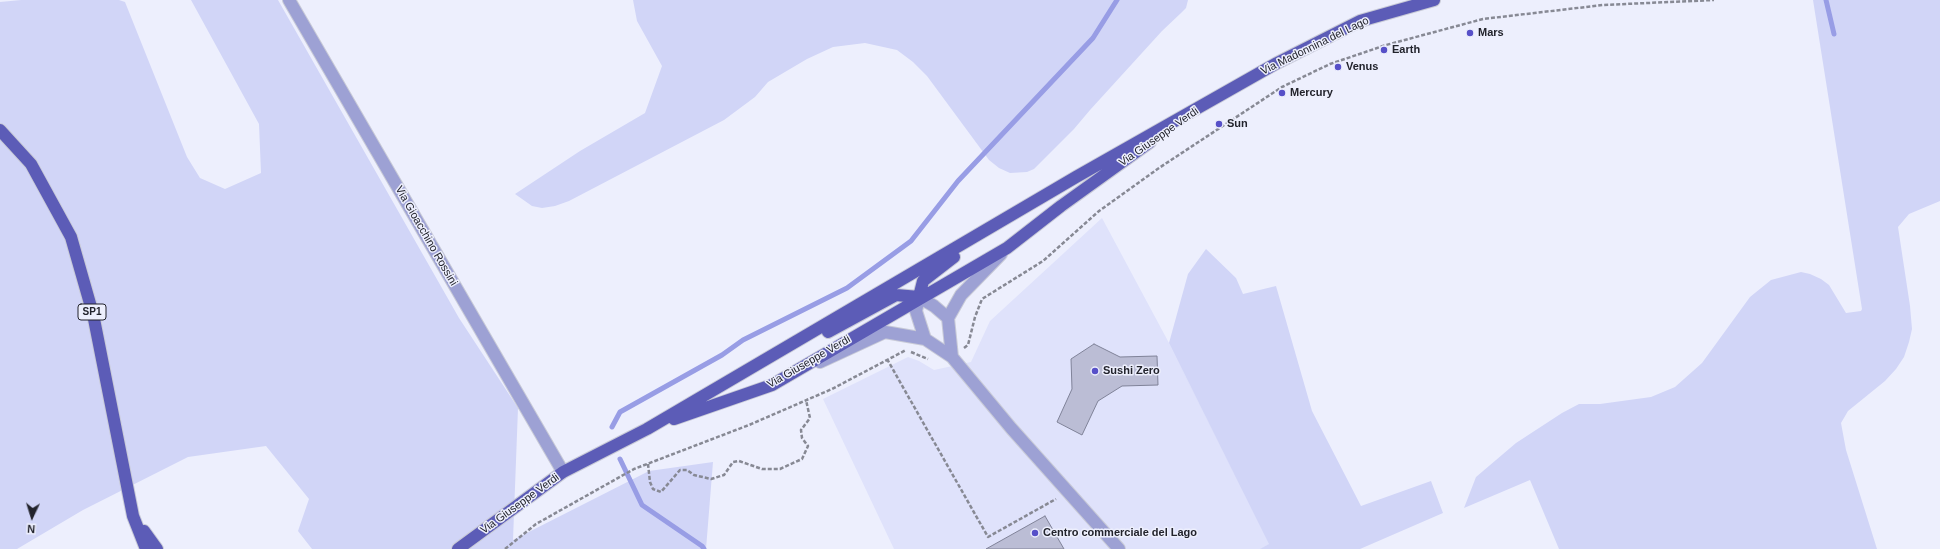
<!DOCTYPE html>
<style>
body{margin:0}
#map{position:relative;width:1940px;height:549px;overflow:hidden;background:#edeffd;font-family:Helvetica,sans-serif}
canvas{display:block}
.north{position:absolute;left:12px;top:497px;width:40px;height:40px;-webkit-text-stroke:3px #edeffd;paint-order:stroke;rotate:184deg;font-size:11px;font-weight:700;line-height:16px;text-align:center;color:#22232c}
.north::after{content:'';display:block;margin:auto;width:14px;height:18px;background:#22232c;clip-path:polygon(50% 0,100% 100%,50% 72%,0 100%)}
</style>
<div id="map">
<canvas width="1940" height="549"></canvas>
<div class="north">N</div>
</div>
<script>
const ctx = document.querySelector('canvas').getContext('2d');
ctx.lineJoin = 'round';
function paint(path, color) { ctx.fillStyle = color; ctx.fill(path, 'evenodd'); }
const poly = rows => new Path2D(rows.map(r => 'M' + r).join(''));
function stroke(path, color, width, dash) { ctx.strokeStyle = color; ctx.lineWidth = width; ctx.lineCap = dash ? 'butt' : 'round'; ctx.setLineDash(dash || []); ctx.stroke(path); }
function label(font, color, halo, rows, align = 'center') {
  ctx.font = font + ' Helvetica,sans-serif'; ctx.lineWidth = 3; ctx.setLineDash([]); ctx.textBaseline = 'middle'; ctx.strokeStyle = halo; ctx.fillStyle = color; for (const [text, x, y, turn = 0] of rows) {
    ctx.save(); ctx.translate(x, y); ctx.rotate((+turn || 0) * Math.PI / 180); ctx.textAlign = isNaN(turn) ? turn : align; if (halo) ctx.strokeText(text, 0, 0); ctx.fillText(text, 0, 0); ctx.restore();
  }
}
const built = poly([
 [1102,218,1169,343,1270,544,1261,549,894,549,823,399,908,357,919,361,934,370,971,362,990,321]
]);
const green = poly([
 [21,0,119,0,125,2,187,157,200,178,225,189,261,173,259,124,191,0,278,0,459,318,518,408,513,540,649,471,713,462,706,549,312,549,298,531,309,499,266,446,188,457,83,510,17,549,0,549,0,2],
 [633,0,1188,0,1186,8,1181,13,1162,31,1090,110,1074,129,1034,169,1027,172,1010,173,999,168,989,160,927,76,913,62,897,50,865,43,833,47,807,59,768,82,755,97,724,120,569,201,555,206,542,208,532,206,515,194,580,151,645,113,662,66,637,21],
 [1813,0,1940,0,1940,201,1909,214,1898,227,1910,306,1912,329,1909,342,1904,357,1896,369,1885,381,1848,411,1841,423,1846,450,1877,549,1559,549,1530,480,1464,508,1476,477,1516,443,1562,413,1579,404,1600,404,1651,397,1675,387,1702,363,1750,297,1771,280,1801,272,1810,274,1821,279,1829,285,1846,313,1861,311,1862,309],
 [1206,249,1236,278,1243,294,1276,286,1312,411,1361,506,1431,481,1443,513,1360,549,1260,549,1269,544,1169,343,1188,274]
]);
const stream = poly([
 [1826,0,1834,34],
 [612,427,620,412,722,355,743,340,847,288,911,241,958,181,1093,38,1117,0],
 [620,459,642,505,702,546,704,549]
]);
const building = poly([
 [1094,344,1120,357,1157,356,1158,385,1122,386,1098,401,1082,435,1057,422,1072,389,1071,359,1094,344],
 [1045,516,1064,549,986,549,1045,516]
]);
const path = poly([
 [964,348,968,345,975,317,982,299,1043,261,1099,211,1159,168,1282,87,1330,64,1386,45,1483,19,1603,5,1714,0],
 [911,352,928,359],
 [887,359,988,537,1056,499],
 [648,464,650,482,653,489,661,492,680,470,687,470,694,475,711,479,724,475,733,462,739,461,762,469,780,469,802,459,808,446,802,438,801,430,810,418,806,400],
 [505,549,536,524,634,469,749,425,832,389,906,350]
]);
const minor = poly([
 [289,0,563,472],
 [925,339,916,311,919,297,934,306,948,318],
 [952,357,948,318,961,295,1001,254],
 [820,362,885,332,925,339,952,357,1011,428,1119,549]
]);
const major = poly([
 [0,130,31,164,71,237,93,314,133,516,146,549],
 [919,297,923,281,954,257],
 [828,332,896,295,919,297],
 [674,419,772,385,1007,248,1061,206,1150,142],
 [144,531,157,549],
 [458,549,563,472,647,429,1076,177,1277,63,1360,21,1434,0]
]);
const markers = [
 [1470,33,4,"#5750c8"],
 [1384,50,4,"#5750c8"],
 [1338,67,4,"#5750c8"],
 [1282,93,4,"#5750c8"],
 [1219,124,4,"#5750c8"],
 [1095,371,4,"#5750c8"],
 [1035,533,4,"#5750c8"]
];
const shields = [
 [92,312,28]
];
const shieldNames = [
 ["SP1",92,312]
];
const poiNames = [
 ["Mars",1478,33],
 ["Earth",1392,50],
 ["Venus",1346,67],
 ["Mercury",1290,93],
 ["Sun",1227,124],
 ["Sushi Zero",1103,371],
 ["Centro commerciale del Lago",1043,533]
];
const streetNames = [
 ["Via Madonnina del Lago",1315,46,-26],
 ["Via Giuseppe Verdi",1159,137,-35],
 ["Via Gioacchino Rossini",426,236,60],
 ["Via Giuseppe Verdi",809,362,-30],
 ["Via Giuseppe Verdi",520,504,-36]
];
paint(built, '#dfe2fb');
paint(green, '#d1d5f7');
stroke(stream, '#989de5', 5);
paint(building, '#bbbdd5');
stroke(building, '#808399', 1);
stroke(minor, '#c8cad7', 14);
stroke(major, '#c8cad7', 14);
stroke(path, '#878994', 2.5, [4, 2]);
stroke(minor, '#9da1d4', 12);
stroke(major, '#5c5cb7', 12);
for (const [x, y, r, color] of markers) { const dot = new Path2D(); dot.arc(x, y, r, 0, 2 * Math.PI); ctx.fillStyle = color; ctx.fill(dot); stroke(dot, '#edeffd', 1.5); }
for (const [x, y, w] of shields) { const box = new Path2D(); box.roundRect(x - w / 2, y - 8, w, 16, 3); ctx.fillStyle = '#edeffd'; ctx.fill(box); stroke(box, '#22232c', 1); }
label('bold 10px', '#22232c', null, shieldNames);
label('bold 11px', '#22232c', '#edeffd', poiNames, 'left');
label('11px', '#22232c', '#edeffd', streetNames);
</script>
